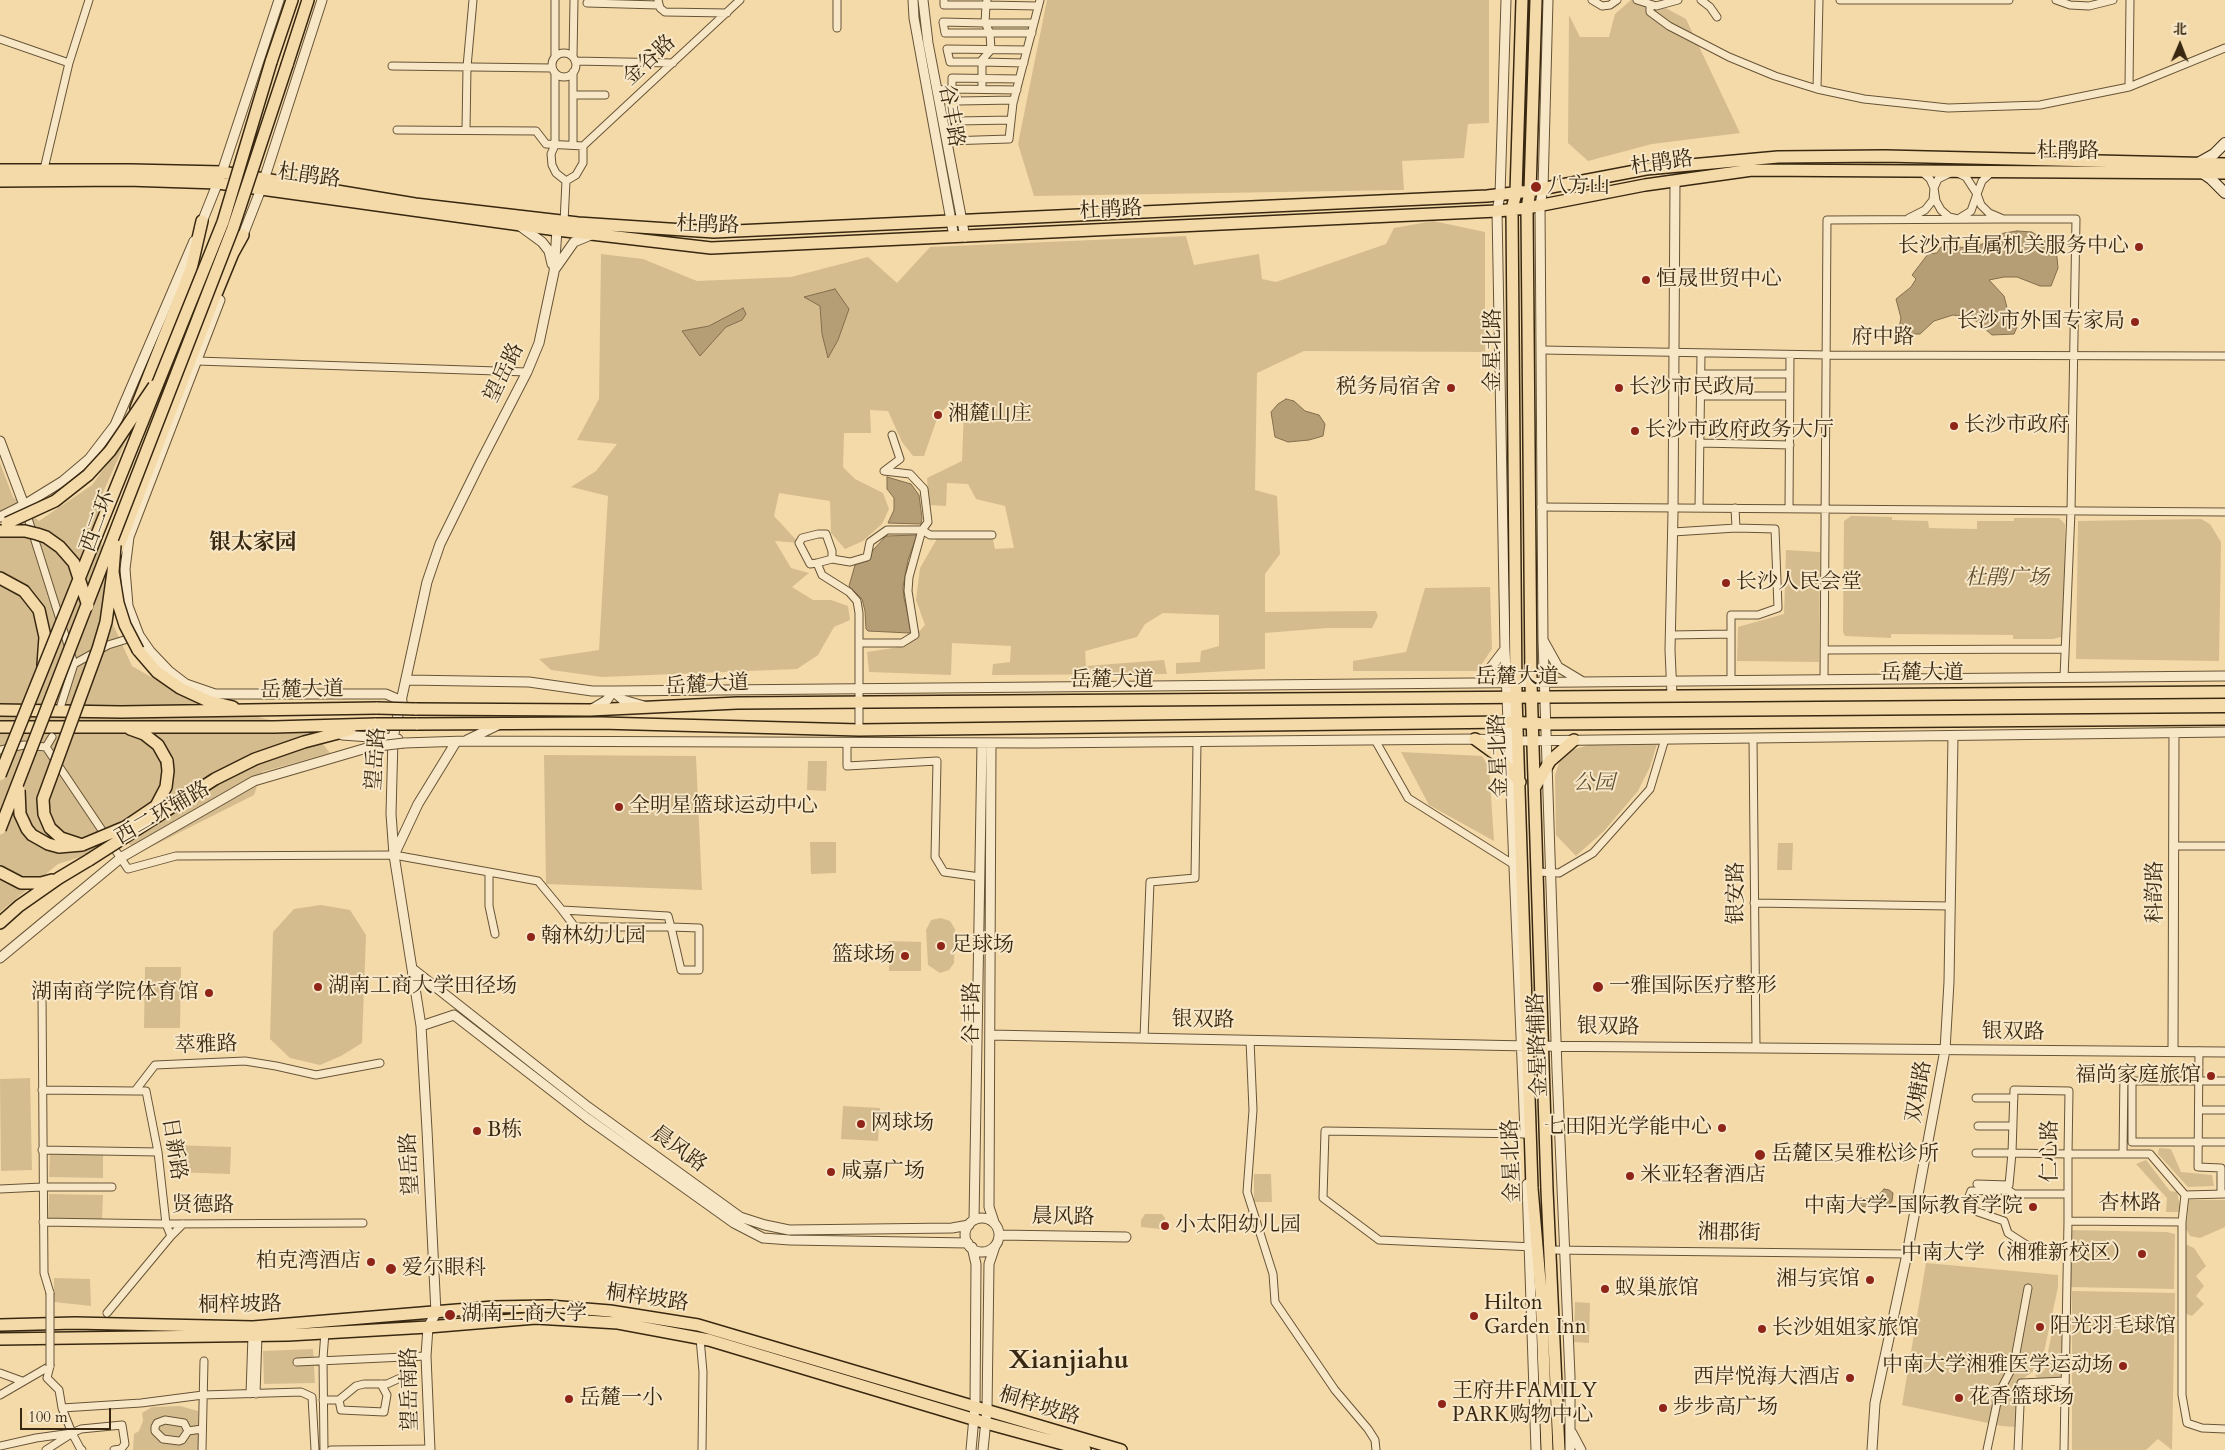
<!DOCTYPE html>
<meta charset="utf-8">
<style>
body{margin:0}
#map{position:relative;width:2225px;height:1450px;overflow:hidden;background:#f5daa9;font-family:Cardo,"Noto Serif SC",serif}
canvas{display:block}
.north{position:absolute;left:2155px;top:20px;width:50px;height:50px;-webkit-text-stroke:4px #f8e7c7;paint-order:stroke;rotate:1deg;font-size:14px;font-weight:700;line-height:20px;text-align:center;color:#382811}
.north::after{content:'';display:block;margin:auto;width:18px;height:22px;background:#382811;clip-path:polygon(50% 0,100% 100%,50% 72%,0 100%)}
.scale{position:absolute;left:20px;top:1408px;width:91px;height:22px;box-sizing:border-box;border:2px solid #382811;border-top:0;padding-left:6px;font-size:15px;line-height:18px;white-space:nowrap;color:#382811;-webkit-text-stroke:4px #f8e7c7;paint-order:stroke}
</style>
<div id="map">
<canvas width="2225" height="1450"></canvas>
<div class="north">北</div>
<div class="scale">100 m</div>
</div>
<script>
const ctx = document.querySelector('canvas').getContext('2d');
ctx.lineJoin = 'round';
function paint(path, color) { ctx.fillStyle = color; ctx.fill(path, 'evenodd'); }
const poly = rows => new Path2D(rows.map(r => 'M' + r).join(''));
function stroke(path, color, width, dash) { ctx.strokeStyle = color; ctx.lineWidth = width; ctx.lineCap = dash ? 'butt' : 'round'; ctx.setLineDash(dash || []); ctx.stroke(path); }
function label(font, color, halo, rows, align = 'center') {
  ctx.font = font + ' Cardo,"Noto Serif SC",serif'; ctx.lineWidth = 4; ctx.setLineDash([]); ctx.textBaseline = 'middle'; ctx.strokeStyle = halo; ctx.fillStyle = color; for (const [text, x, y, turn = 0] of rows) {
    ctx.save(); ctx.translate(x, y); ctx.rotate((+turn || 0) * Math.PI / 180); ctx.textAlign = isNaN(turn) ? turn : align; if (halo) ctx.strokeText(text, 0, 0); ctx.fillText(text, 0, 0); ctx.restore();
  }
}
const green = poly([
 [1047,0,1489,0,1489,123,1468,124,1464,158,1402,161,1404,190,1034,196,1018,144],
 [1631,0,1651,0,1686,19,1740,133,1652,144,1588,161,1568,143,1569,15,1580,37,1609,37,1615,14],
 [1433,221,1485,232,1485,352,1304,351,1257,373,1255,490,1277,496,1280,554,1265,574,1265,612,1376,611,1378,616,1372,628,1327,628,1265,633,1265,669,1176,674,1176,663,1200,662,1201,651,1219,646,1219,615,1163,613,1145,624,1137,637,1085,651,1086,666,1164,660,1167,674,992,675,993,664,1010,662,1011,646,952,643,951,675,869,672,867,652,906,646,925,625,916,600,920,568,938,537,992,535,995,549,1014,548,1005,506,976,499,968,484,947,483,946,506,929,505,927,478,962,461,964,409,951,402,938,416,924,456,913,456,902,442,888,411,870,410,871,433,844,433,843,467,855,479,883,493,889,509,882,524,863,541,845,549,831,533,830,501,779,493,774,516,799,543,775,541,791,568,809,573,792,587,813,600,831,600,848,606,850,620,834,627,818,655,797,669,602,677,551,670,539,659,599,650,608,496,571,487,596,471,617,444,577,440,599,399,601,254,643,259,697,281,791,277,868,257,897,283,930,247,1186,236,1194,265,1259,254,1262,279,1276,282,1386,244,1394,228],
 [130,432,97,506,111,620,132,666,193,701,312,730,330,753,262,772,254,795,137,854,128,842,58,864,0,912,0,463,13,497,39,521,92,485],
 [1851,516,1892,517,1892,520,1928,521,1929,528,1977,529,1977,521,2014,521,2014,518,2059,518,2065,524,2064,633,2061,637,2053,639,2013,639,2013,635,1891,634,1891,638,1845,636,1843,632,1844,521],
 [2201,519,2210,524,2221,542,2219,661,2076,659,2078,521],
 [1786,550,1820,552,1819,662,1737,661,1738,627,1784,614],
 [1490,587,1492,649,1477,671,1353,671,1353,661,1406,652,1425,588],
 [1657,744,1650,767,1638,791,1604,831,1576,856,1556,835,1555,775,1560,760,1568,751,1589,745],
 [1401,752,1482,756,1489,767,1494,841,1429,805],
 [544,755,696,756,702,890,546,884],
 [808,761,827,761,826,791,807,790],
 [810,842,836,842,836,873,811,874],
 [1778,843,1793,843,1792,870,1777,870],
 [321,905,350,910,366,935,362,1043,341,1056,320,1065,290,1058,270,1039,273,932,294,909],
 [941,918,950,921,955,929,954,963,949,970,940,973,928,965,926,930,931,920],
 [889,941,921,942,921,971,889,971],
 [145,967,181,967,180,1028,144,1028],
 [30,1078,32,1170,1,1171,0,1079],
 [843,1106,880,1108,878,1141,841,1139],
 [174,1145,231,1147,230,1174,173,1172],
 [2159,1148,2171,1149,2181,1172,2212,1175,2214,1186,2188,1187,2158,1154],
 [50,1153,103,1154,103,1178,49,1177],
 [2146,1160,2170,1191,2177,1192,2181,1212,2166,1212,2167,1198,2136,1164],
 [1254,1174,1271,1174,1272,1202,1254,1202],
 [49,1194,103,1195,102,1219,48,1218],
 [2189,1200,2225,1200,2225,1227,2200,1238,2190,1236,2186,1229],
 [1145,1214,1162,1214,1165,1218,1164,1225,1160,1229,1141,1227,1141,1220],
 [2068,1230,2167,1232,2175,1234,2174,1289,2067,1287],
 [2185,1244,2194,1248,2206,1266,2196,1276,2204,1286,2196,1296,2204,1304,2192,1316,2186,1314],
 [1926,1263,2058,1275,2058,1287,2040,1371,2032,1372,2019,1382,2015,1427,2002,1426,1902,1405],
 [54,1278,90,1279,91,1306,54,1302],
 [2072,1291,2175,1293,2172,1450,2158,1439,2146,1450,2072,1450],
 [1575,1302,1590,1303,1589,1343,1574,1342],
 [2055,1318,2062,1320,2061,1378,2039,1380,2035,1375,2044,1371],
 [313,1349,315,1383,264,1384,263,1351],
 [180,1406,198,1411,198,1450,133,1450,134,1434,139,1431,143,1421,142,1413,152,1407]
]);
const water = poly([
 [2017,231,2032,232,2051,245,2057,257,2058,268,2051,286,2040,286,2017,277,2004,277,1989,280,2004,296,2009,315,2017,327,2014,334,1992,335,1976,321,1965,317,1953,315,1934,321,1920,334,1904,334,1899,328,1901,318,1896,299,1911,287,1916,279,1912,275,1928,254,1937,253,1941,247,1949,246,1968,248,1980,245,2004,233,2017,231],
 [835,289,849,309,838,340,828,358,822,334,820,306,804,297,835,289],
 [743,308,746,314,742,320,726,327,700,356,682,331,709,326,743,308],
 [1286,399,1294,401,1305,411,1319,415,1325,424,1323,436,1309,440,1288,442,1275,437,1271,412,1278,404,1286,399],
 [887,477,911,484,919,495,922,518,921,524,888,523,894,510,894,498,887,489,887,477],
 [917,535,908,560,903,587,904,598,912,631,909,633,868,631,866,629,865,611,862,599,849,586,855,565,862,562,886,536,917,535],
 [1884,1189,1889,1190,1893,1193,1892,1201,1889,1205,1877,1208,1860,1206,1858,1202,1860,1198,1872,1199,1878,1196,1884,1189]
]);
const minor = poly([
 [658,0,660,8,665,12,727,13],
 [837,0,837,28],
 [944,0,944,5,986,5,987,0],
 [1592,0,1602,6,1610,5,1617,0],
 [1637,0,1656,6,1678,0],
 [1701,0,1710,7,1717,17],
 [1840,0,2009,0],
 [2056,0,2070,5,2089,6,2113,0],
 [587,3,658,5],
 [1650,6,1650,12,1669,26,1729,57,1775,76,1817,89,1864,99,1948,108,2040,105,2129,87,2225,48],
 [1034,23,985,23,943,22,945,33,990,33,985,23,986,5,1038,6],
 [0,39,69,63],
 '552 65a12 12 0 1 1 24 0a12 12 0 1 1-24 0Z',
 [555,56,555,0],
 [573,57,574,0],
 [575,61,673,63],
 [980,62,991,50,990,33,1032,33],
 [982,62,950,62,947,49,1027,50],
 [392,66,552,68],
 [555,73,555,145,551,154,552,165,556,173,566,181,576,175,583,163,583,146],
 [2129,87,2130,0],
 [982,89,982,62,1024,63],
 [1817,89,1819,0],
 [937,90,952,89,952,78,1019,79],
 [573,95,605,95],
 [1014,100,959,101,952,89,1017,90],
 [958,121,1011,120],
 [397,130,536,131,546,144,583,146],
 [466,130,467,67,473,0],
 [947,141,1009,139,1013,103,1040,0],
 [573,145,573,72],
 [583,146,740,0],
 [44,169,69,63,89,0],
 [1954,171,1966,177,1977,194,1971,211,1958,219,1949,217,1941,210,1936,201,1934,188,1938,179,1954,171],
 [1992,172,1982,181,1977,194,1981,205,1989,213,2003,219,2076,219,2071,511,2064,677],
 [1909,218,1925,210,1933,200,1934,188,1930,179,1921,171],
 [564,222,566,181],
 [1542,350,1827,355,2225,356],
 [197,361,527,372],
 [1701,374,1789,374],
 [1701,396,1789,396],
 [1700,443,1790,445],
 [1541,507,2225,512],
 [1699,508,1701,353],
 [1735,508,1736,528],
 [1789,509,1790,355],
 [26,512,74,664,61,705],
 [1673,532,1736,528,1775,529,1778,608,1758,615,1731,615,1731,680],
 [832,559,850,562,867,557,870,542,887,530,922,530,928,522,924,489,910,474,884,471,900,459,892,435],
 [817,563,832,559,832,551,826,534,818,534,802,538,799,543,810,564,817,563,822,575,849,592,857,601,859,613,859,730],
 [1671,635,1731,634],
 [860,643,902,643,915,635,908,591,909,577,922,530,930,535,992,535],
 [1824,650,2063,649],
 [74,664,108,645,134,637],
 [1824,679,1827,220,2003,219],
 [1753,739,1756,1048],
 [1375,740,1408,798,1516,866],
 [847,743,847,766,937,761,935,857,944,872,980,877],
 [46,747,52,737],
 [0,750,24,745,46,747,128,869,176,856,394,855,489,872,489,906,495,934],
 [2173,846,2225,846],
 [489,872,538,881,562,910,668,916,671,927,681,970,699,970,699,928,671,927,575,927,562,910],
 [1537,872,1559,873,1593,853,1650,789,1665,739],
 [1754,903,1950,906],
 [42,994,44,1273,50,1293],
 [1144,1038,1150,882,1195,878,1197,742],
 [1250,1040,1253,1110,1247,1192,1273,1274,1275,1302,1335,1390,1368,1429,1375,1440,1376,1450],
 [2199,1051,2198,1167,2221,1168,2221,1194],
 [2225,1081,2132,1081,2132,1142,2225,1142],
 [42,1090,135,1091,155,1065,245,1061,276,1066,316,1075,380,1063],
 [135,1091,146,1091,158,1152,166,1224,171,1236,183,1224],
 [1976,1098,2014,1098],
 [2199,1110,2225,1110],
 [1978,1126,2013,1126],
 [1529,1134,1325,1131,1323,1198,1379,1240,1534,1247],
 [42,1150,158,1152],
 [1976,1153,2012,1153,2009,1185,1977,1184],
 [2123,1154,2124,1071],
 [0,1189,42,1187,112,1187],
 [2185,1195,2225,1194],
 [43,1222,166,1224,363,1223],
 [2182,1222,2182,1395,2187,1423,2202,1428,2225,1429],
 [1550,1250,1907,1254],
 [2067,1252,2039,1251,2025,1244,2008,1233,2004,1221,1975,1211,1968,1199,1971,1191,2008,1190,2014,1194,2068,1194],
 [107,1313,171,1236],
 [700,1338,703,1372,702,1450],
 [297,1362,426,1356],
 [50,1366,47,1378,59,1390,62,1408,72,1433,80,1448,82,1450],
 [0,1373,22,1381],
 [250,1394,252,1335],
 [256,1394,258,1335],
 [0,1395,50,1366],
 [323,1400,339,1400,356,1386,364,1384,387,1384,398,1379,407,1378,409,1373,404,1356],
 [339,1400,341,1410,384,1412,387,1395,381,1384],
 [62,1408,141,1403,203,1395,301,1392,312,1397,315,1450],
 [188,1431,184,1423,165,1420,157,1423,155,1427,155,1431,163,1439,179,1441,182,1440,188,1431,202,1429],
 [0,1446,36,1438,72,1433,81,1429,122,1425,125,1444,121,1449,114,1450],
 [46,1450,71,1434],
 [202,1450,204,1361],
 [324,1450,323,1358,325,1332],
 [331,1450,430,1449],
 [1987,1450,1999,1393,2014,1364,2028,1288],
 [2018,1450,2021,1383,2065,1381],
 [2064,1450,2068,1221,2068,1154,2069,1091,2014,1090,2012,1153,2068,1154,2150,1154,2185,1195,2182,1222,2068,1221]
]);
const tertiary = poly([
 [913,0,914,18,954,237],
 [923,0,928,43,965,237],
 [1548,0,1543,189,1540,205,1543,640,1558,667,1583,682],
 [520,226,542,242,549,251,552,264],
 [200,227,222,172,279,0],
 [241,240,261,189,322,0],
 [555,269,574,242,591,235],
 [220,300,129,537,125,569,128,606,139,635,150,651,169,671,186,684,215,694,386,694,402,701],
 [0,441,24,505],
 [0,517,24,505,63,481,89,459,115,425,194,241],
 [1543,640,1557,1070,1570,1376,1570,1450],
 [1505,649,1525,1133],
 [407,680,529,682,592,691,613,691,2225,676],
 [1479,683,1505,649,1497,211,1500,195,1506,0],
 [1672,695,1670,650,1673,513,1675,182],
 [592,709,607,700,613,691,623,700,644,706],
 [342,735,398,739],
 [467,740,498,725],
 [404,743,465,741,1035,743,1475,739,1518,741,2225,732],
 [991,743,989,1207,994,1222],
 [395,853,418,804,456,742],
 [0,958,122,857,254,781,370,747],
 [414,970,588,1107,740,1217,765,1225,789,1230,952,1228,969,1225],
 [421,1026,454,1015,587,1118,734,1223,763,1238,790,1240,968,1243],
 [990,1035,1528,1046,2225,1052],
 [2173,1051,2174,733],
 [1527,1184,1536,1450],
 '965 1235a17 17 0 1 1 34 0a17 17 0 1 1-34 0Z',
 [974,1220,982,743],
 [999,1235,1126,1237],
 [1572,1433,1581,1450],
 [430,1450,426,1356,428,1327,436,1313,427,1130,421,1026,394,855,391,814,393,738,427,582,440,544,480,463,527,372,539,343,554,272,557,230,560,227],
 [971,1450,975,1406,976,1264,972,1247],
 [983,1450,987,1410,989,1264,995,1246],
 [1872,1450,1875,1403,1907,1254,1945,1050,1949,982,1953,736]
]);
const secondary = poly([
 [2198,163,2214,154,2225,143],
 [2201,172,2211,179,2225,193]
]);
const primary = poly([
 [1522,0,1516,193,1512,209,1516,697,1532,1188,1541,1293,1547,1450],
 [1536,0,1530,191,1527,208,1531,683,1547,1190,1559,1450],
 [0,170,131,170,222,172,415,204,578,223,714,232,1487,196,1530,191,1646,169,1778,157,1885,156,2225,164],
 [0,181,127,180,218,183,557,230,711,248,1497,211,1527,208,1645,185,1752,170,2225,173],
 [1475,739,1497,755,1520,782],
 [1535,787,1550,761,1574,740],
 [0,1325,75,1323,253,1327,493,1307,549,1306,610,1311,698,1325,1121,1450],
 [0,1339,288,1335,428,1327,536,1318,618,1323,709,1340,986,1423,1085,1450]
]);
const trunk = poly([
 [271,62,292,0],
 [287,65,308,0],
 [136,408,191,269,202,221],
 [115,556,212,304,233,253,243,235],
 [0,578,24,591,39,610,45,637,43,665],
 [138,650,157,672,180,688,208,701,233,707],
 [415,709,590,710,737,703,2225,692],
 [0,710,121,712,377,708],
 [416,724,601,723,859,730,1508,722,1547,724,2225,719],
 [0,727,274,727,376,724],
 [130,729,144,734,158,745,167,761],
 [164,812,215,779,255,759,304,742,350,730],
 [0,872,21,883,41,883,52,880],
 [0,923,19,906,59,878,89,860]
]);
const minorBridge = poly([
 [50,1293,50,1366]
]);
const tertiaryBridge = poly([
 [370,747,404,743]
]);
const trunkBridge = poly([
 [7,523,55,501,88,475,110,451,154,386],
 [0,531,25,531,37,534,46,537,60,547,74,563,88,606],
 [115,545,113,572,118,603,125,625,138,650],
 [377,708,415,709],
 [376,724,416,724],
 [0,775,223,222,271,62],
 [19,790,20,814,27,829,32,835,48,844,59,847,82,845,125,827,156,806,166,787,168,771,167,761],
 [0,829,233,228,287,65],
 [82,845,61,838,50,828,44,814,43,799,98,649,106,622,113,572],
 [89,860,164,812]
]);
const markers = [
 [1536,187,6,"#8f2418"],
 [2139,247,5,"#8f2418"],
 [1646,280,5,"#8f2418"],
 [2135,322,5,"#8f2418"],
 [1451,388,5,"#8f2418"],
 [1619,388,5,"#8f2418"],
 [938,415,5,"#8f2418"],
 [1954,426,5,"#8f2418"],
 [1635,431,5,"#8f2418"],
 [1726,583,5,"#8f2418"],
 [619,807,5,"#8f2418"],
 [531,937,5,"#8f2418"],
 [941,946,5,"#8f2418"],
 [905,956,5,"#8f2418"],
 [318,987,5,"#8f2418"],
 [1598,987,6,"#8f2418"],
 [209,993,5,"#8f2418"],
 [2211,1076,5,"#8f2418"],
 [861,1124,5,"#8f2418"],
 [1722,1128,5,"#8f2418"],
 [477,1131,5,"#8f2418"],
 [1760,1155,6,"#8f2418"],
 [831,1172,5,"#8f2418"],
 [1630,1176,5,"#8f2418"],
 [2033,1207,5,"#8f2418"],
 [1165,1226,5,"#8f2418"],
 [2142,1254,5,"#8f2418"],
 [371,1262,5,"#8f2418"],
 [391,1269,6,"#8f2418"],
 [1870,1280,5,"#8f2418"],
 [1605,1289,5,"#8f2418"],
 [450,1315,6,"#8f2418"],
 [1474,1316,5,"#8f2418"],
 [2040,1327,5,"#8f2418"],
 [1762,1329,5,"#8f2418"],
 [2123,1366,5,"#8f2418"],
 [1850,1378,5,"#8f2418"],
 [1959,1398,5,"#8f2418"],
 [569,1399,5,"#8f2418"],
 [1442,1404,5,"#8f2418"],
 [1663,1408,5,"#8f2418"]
];
const streetNames = [
 ["金谷路",650,61,-43],
 ["谷丰路",950,116,80],
 ["杜鹃路",2068,152],
 ["杜鹃路",1662,164,-8],
 ["杜鹃路",309,177,8],
 ["杜鹃路",1111,211,-3],
 ["杜鹃路",708,226,2],
 ["府中路",1883,338],
 ["金星北路",1494,350,-90],
 ["望岳路",505,373,-64],
 ["西二环",99,522,-70],
 ["岳麓大道",1922,674],
 ["岳麓大道",1517,678],
 ["岳麓大道",1112,681],
 ["岳麓大道",707,686,-3],
 ["岳麓大道",302,691,-1],
 ["金星北路",1500,756,-92],
 ["望岳路",377,759,-86],
 ["西二环辅路",163,814,-30],
 ["科韵路",2156,892,-90],
 ["银安路",1737,893,-90],
 ["谷丰路",973,1013,-90],
 ["银双路",1203,1021,1],
 ["银双路",1608,1028,1],
 ["银双路",2013,1033,1],
 ["金星路辅路",1539,1045,-92],
 ["萃雅路",206,1046,-2],
 ["双塘路",1920,1092,-80],
 ["日新路",173,1149,81],
 ["晨风路",678,1150,36],
 ["仁心路",2051,1151,-90],
 ["金星北路",1513,1161,-92],
 ["望岳路",411,1164,-93],
 ["杏林路",2130,1204],
 ["贤德路",203,1206],
 ["晨风路",1063,1218,1],
 ["湘郡街",1729,1234,1],
 ["桐梓坡路",647,1299,8],
 ["桐梓坡路",240,1306,-1],
 ["望岳南路",411,1389,-91],
 ["桐梓坡路",1039,1407,17]
];
const poiNames = [
 ["八方山",1547,187],
 ["长沙市直属机关服务中心",2129,247,"right"],
 ["恒晟世贸中心",1656,280],
 ["长沙市外国专家局",2125,322,"right"],
 ["税务局宿舍",1441,388,"right"],
 ["长沙市民政局",1629,388],
 ["湘麓山庄",948,415],
 ["长沙市政府",1964,426],
 ["长沙市政府政务大厅",1645,431],
 ["长沙人民会堂",1736,583],
 ["全明星篮球运动中心",629,807],
 ["翰林幼儿园",541,937],
 ["足球场",951,946],
 ["篮球场",895,956,"right"],
 ["湖南工商大学田径场",328,987],
 ["一雅国际医疗整形",1609,987],
 ["湖南商学院体育馆",199,993,"right"],
 ["福尚家庭旅馆",2201,1076,"right"],
 ["网球场",871,1124],
 ["七田阳光学能中心",1712,1128,"right"],
 ["B栋",487,1131],
 ["岳麓区吴雅松诊所",1771,1155],
 ["咸嘉广场",841,1172],
 ["米亚轻奢酒店",1640,1176],
 ["中南大学-国际教育学院",2023,1207,"right"],
 ["小太阳幼儿园",1175,1226],
 ["中南大学（湘雅新校区）",2132,1254,"right"],
 ["柏克湾酒店",361,1262,"right"],
 ["爱尔眼科",402,1269],
 ["湘与宾馆",1860,1280,"right"],
 ["蚁巢旅馆",1615,1289],
 ["Hilton",1484,1304],
 ["Garden Inn",1484,1328],
 ["湖南工商大学",461,1315],
 ["阳光羽毛球馆",2050,1327],
 ["长沙姐姐家旅馆",1772,1329],
 ["中南大学湘雅医学运动场",2113,1366,"right"],
 ["西岸悦海大酒店",1840,1378,"right"],
 ["王府井FAMILY",1452,1392],
 ["PARK购物中心",1452,1416],
 ["花香篮球场",1969,1398],
 ["岳麓一小",579,1399],
 ["步步高广场",1673,1408]
];
const parkNames = [
 ["杜鹃广场",2007,579],
 ["公园",1594,784]
];
const neighbourhoodNames = [
 ["银太家园",253,544]
];
const districtNames = [
 ["Xianjiahu",1069,1362]
];
paint(green, '#d5bc8f');
paint(water, '#b59d75');
stroke(water, '#836e4d', 1);
stroke(minor, '#675437', 9);
stroke(tertiary, '#675437', 11);
stroke(secondary, '#382811', 12);
stroke(primary, '#382811', 14);
stroke(trunk, '#382811', 14);
stroke(minor, '#f8e7c7', 7);
stroke(tertiary, '#f8e7c7', 9);
stroke(secondary, '#f8e7c7', 10);
stroke(primary, '#f5daa9', 11);
stroke(trunk, '#f5daa9', 11);
stroke(minorBridge, '#675437', 9, []);
stroke(tertiaryBridge, '#675437', 11, []);
stroke(trunkBridge, '#382811', 14, []);
stroke(minorBridge, '#f8e7c7', 7);
stroke(tertiaryBridge, '#f8e7c7', 9);
stroke(trunkBridge, '#f5daa9', 11);
for (const [x, y, r, color] of markers) { const dot = new Path2D(); dot.arc(x, y, r, 0, 2 * Math.PI); ctx.fillStyle = color; ctx.fill(dot); stroke(dot, '#f8e7c7', 2); }
label('21px', '#382811', '#f8e7c7', streetNames);
label('21px', '#382811', '#f8e7c7', poiNames, 'left');
label('italic 21px', '#5f4d30', '#f8e7c7', parkNames);
label('bold 22px', '#382811', '#f8e7c7', neighbourhoodNames);
label('bold 26px', '#382811', '#f8e7c7', districtNames);
</script>
